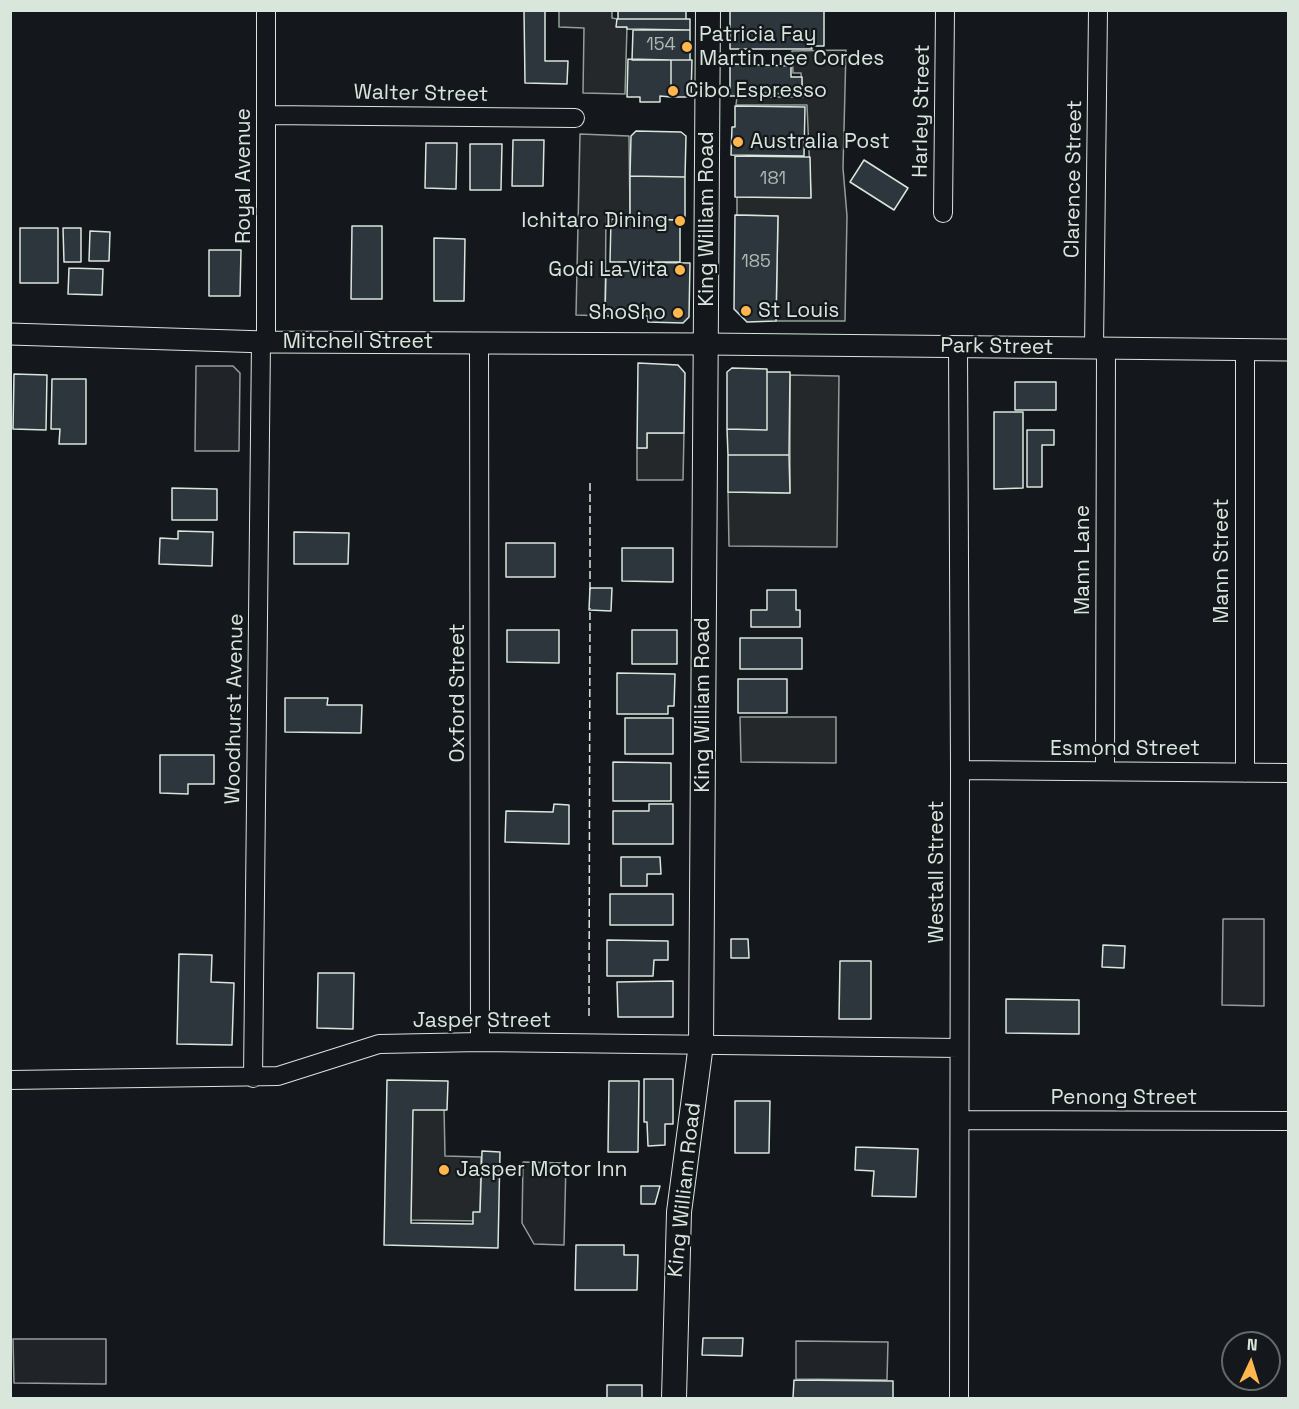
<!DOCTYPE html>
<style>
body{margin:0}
#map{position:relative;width:1299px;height:1409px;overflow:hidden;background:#14181c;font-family:"Space Grotesk",sans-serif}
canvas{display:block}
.frame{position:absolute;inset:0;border:12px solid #d8e6dc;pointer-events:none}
.north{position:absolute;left:1221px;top:1331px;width:60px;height:60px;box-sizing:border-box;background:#14181c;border:2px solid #626a69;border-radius:50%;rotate:4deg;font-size:16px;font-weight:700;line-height:24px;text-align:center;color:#d8e6dc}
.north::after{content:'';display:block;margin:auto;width:21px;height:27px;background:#ffb74d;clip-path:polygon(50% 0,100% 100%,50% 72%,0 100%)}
</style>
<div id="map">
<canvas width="1299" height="1409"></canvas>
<div class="frame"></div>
<div class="north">N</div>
</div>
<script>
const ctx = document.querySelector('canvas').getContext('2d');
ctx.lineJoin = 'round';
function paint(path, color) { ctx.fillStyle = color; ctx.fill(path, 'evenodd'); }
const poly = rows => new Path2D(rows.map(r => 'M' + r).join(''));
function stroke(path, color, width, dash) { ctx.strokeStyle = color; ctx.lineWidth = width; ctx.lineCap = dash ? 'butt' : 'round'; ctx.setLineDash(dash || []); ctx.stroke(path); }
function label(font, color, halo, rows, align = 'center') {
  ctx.font = font + ' "Space Grotesk",sans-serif'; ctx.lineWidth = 4.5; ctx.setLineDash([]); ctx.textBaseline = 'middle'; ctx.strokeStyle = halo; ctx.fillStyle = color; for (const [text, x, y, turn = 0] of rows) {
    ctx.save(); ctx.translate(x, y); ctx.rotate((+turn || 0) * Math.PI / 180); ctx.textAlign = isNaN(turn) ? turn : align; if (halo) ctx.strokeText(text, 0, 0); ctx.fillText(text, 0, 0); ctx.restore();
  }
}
const green = poly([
 [196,366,233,366,240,373,239,451,195,451,196,366],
 [1223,919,1264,919,1264,1006,1222,1005,1223,919],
 [523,1162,566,1163,564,1245,534,1244,522,1223,523,1162],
 [13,1339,106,1339,106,1384,14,1383,13,1339],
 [796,1341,888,1342,887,1380,796,1379,796,1341]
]);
const parking = poly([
 [559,11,612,11,612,18,617,19,617,27,627,27,625,94,583,93,584,28,559,27,559,11],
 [846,50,843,168,847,216,845,321,776,321,778,216,737,215,737,197,811,197,807,105,736,105,737,97,803,97,801,73,793,73,792,51,846,50],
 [580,134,629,136,630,216,606,216,605,316,576,315,580,134],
 [790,375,839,376,837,547,729,546,728,492,790,493,790,375],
 [647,433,684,433,683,480,637,480,637,448,647,448,647,433],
 [740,717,836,717,836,763,741,762,740,717],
 [411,1107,444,1107,445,1156,481,1157,480,1221,410,1220,411,1107]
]);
const building = poly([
 [524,10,545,10,545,61,568,61,567,84,525,83,524,10],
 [618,10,686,10,686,19,618,19,618,10],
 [730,10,824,10,824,46,811,46,812,49,730,49,730,10],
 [617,19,690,19,690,30,627,29,627,27,616,27,617,19],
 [633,30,690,30,690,60,632,60,633,30],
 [628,59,671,60,671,97,660,96,660,102,640,102,640,97,627,97,628,59],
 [671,60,692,60,691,97,671,97,671,60],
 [730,64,791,66,791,77,802,77,802,96,794,96,794,94,754,93,754,96,730,96,730,64],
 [735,106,805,107,804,156,731,155,732,127,735,127,735,106],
 [636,131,681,132,686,136,685,177,630,176,631,136,636,131],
 [513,140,544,140,543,186,512,186,513,140],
 [426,143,457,143,456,189,425,188,426,143],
 [470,144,502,144,501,190,470,190,470,144],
 [735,156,810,157,811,198,735,197,735,156],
 [864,160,908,188,894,210,850,182,864,160],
 [630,176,685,177,685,220,630,219,630,176],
 [735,215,778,216,776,321,747,322,734,309,735,215],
 [611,219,680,220,680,262,610,262,611,219],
 [352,226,382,226,382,299,351,299,352,226],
 [20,228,58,228,58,283,20,283,20,228],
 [63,228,81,228,81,262,64,262,63,228],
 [90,231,110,232,109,261,89,261,90,231],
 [434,238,465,239,464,301,434,301,434,238],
 [209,250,241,250,240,296,209,296,209,250],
 [634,262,690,263,689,317,683,323,648,322,648,316,605,316,606,271,632,271,634,262],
 [69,268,103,269,102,295,68,294,69,268],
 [638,363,678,365,685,373,684,433,647,433,647,448,637,448,638,363],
 [732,368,767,369,767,430,727,429,727,372,732,368],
 [767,372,790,372,789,455,728,455,727,429,767,430,767,372],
 [14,374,47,375,46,430,13,429,14,374],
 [52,379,86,379,86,444,59,444,60,429,51,429,52,379],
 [1015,382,1056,382,1056,410,1015,410,1015,382],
 [994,412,1023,412,1023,488,994,489,994,412],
 [1027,430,1054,430,1054,445,1042,445,1042,487,1027,487,1027,430],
 [728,455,789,455,790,493,728,492,728,455],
 [172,488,217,489,217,520,172,520,172,488],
 [178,531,213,532,212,566,159,564,160,538,178,539,178,531],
 [294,532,349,533,348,564,294,564,294,532],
 [506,543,555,543,555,577,506,577,506,543],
 [622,548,673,548,673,582,622,581,622,548],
 [590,588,612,588,611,611,589,610,590,588],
 [767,590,796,590,796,610,800,610,800,627,751,627,751,610,767,610,767,590],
 [507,630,559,630,559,663,507,662,507,630],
 [632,630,677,630,677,664,632,664,632,630],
 [740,638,802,638,802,669,740,669,740,638],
 [617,673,675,674,674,706,668,706,668,714,617,714,617,673],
 [738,679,787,679,787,713,738,713,738,679],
 [285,698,328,698,327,705,362,705,361,733,285,732,285,698],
 [625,718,673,718,673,754,625,754,625,718],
 [160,755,214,755,214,784,188,784,188,794,160,793,160,755],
 [613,762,671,763,671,801,613,801,613,762],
 [554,804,569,805,569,844,505,842,506,811,553,812,554,804],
 [649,804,673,804,673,844,613,844,613,811,649,811,649,804],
 [621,857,660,857,661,874,647,874,647,886,621,886,621,857],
 [610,894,673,894,673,925,610,925,610,894],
 [731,939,748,939,749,958,731,958,731,939],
 [607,940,668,941,668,960,654,960,653,976,607,976,607,940],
 [1103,945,1125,946,1124,968,1102,967,1103,945],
 [179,954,212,955,211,982,234,983,232,1045,177,1044,179,954],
 [840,961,871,961,871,1019,839,1019,840,961],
 [318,973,354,973,353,1029,317,1028,318,973],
 [673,981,673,1017,618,1017,617,982,673,981],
 [1006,999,1079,1000,1079,1034,1006,1033,1006,999],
 [644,1079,673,1079,673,1124,665,1124,665,1145,648,1146,647,1122,644,1122,644,1079],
 [387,1080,448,1081,447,1110,413,1110,411,1223,473,1224,473,1212,480,1212,482,1151,500,1152,498,1248,384,1245,387,1080],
 [609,1081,639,1081,638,1152,608,1152,609,1081],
 [735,1101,770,1101,769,1153,735,1153,735,1101],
 [856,1147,918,1149,916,1197,872,1196,874,1171,855,1170,856,1147],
 [641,1186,660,1186,655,1204,641,1204,641,1186],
 [576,1245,624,1245,624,1255,638,1255,637,1290,575,1290,576,1245],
 [703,1338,743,1338,742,1356,702,1355,703,1338],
 [794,1380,893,1381,893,1398,793,1398,794,1380],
 [607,1385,642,1385,642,1398,607,1398,607,1385]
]);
const minor = poly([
 [267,115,575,118],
 [943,213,945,10],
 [266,342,266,10],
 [479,343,480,1042],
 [958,347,960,770,959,1398],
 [1094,348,1098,10],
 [960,770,1288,773],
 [1105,771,1106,348],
 [1245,773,1245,350],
 [253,1078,261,341],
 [10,1080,278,1076,379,1044,480,1042,959,1048],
 [960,1120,1288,1121]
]);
const tertiary = poly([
 [10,334,266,342,706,344,1288,350]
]);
const secondary = poly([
 [674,1398,679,1212,701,1044,708,10]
]);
const fence = poly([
 [590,590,590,482],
 [589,1016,590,608]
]);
const markers = [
 [687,47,6,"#ffb74d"],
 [673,91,6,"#ffb74d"],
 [738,142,6,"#ffb74d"],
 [680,221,6,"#ffb74d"],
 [680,270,6,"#ffb74d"],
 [746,311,6,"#ffb74d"],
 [678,313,6,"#ffb74d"],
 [444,1170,6,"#ffb74d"]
];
const numberNames = [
 ["154",661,45],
 ["181",773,179],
 ["185",756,262]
];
const poiNames = [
 ["Patricia Fay",699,35],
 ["Martin nee Cordes",699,59],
 ["Cibo Espresso",685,91],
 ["Australia Post",750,142],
 ["Ichitaro Dining",668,221,"right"],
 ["Godi La Vita",668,270,"right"],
 ["St Louis",758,311],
 ["ShoSho",666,313,"right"],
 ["Jasper Motor Inn",456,1170]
];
const streetNames = [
 ["Walter Street",421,94,1],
 ["Harley Street",922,111,-89],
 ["Royal Avenue",244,176,-90],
 ["Clarence Street",1074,179,-89],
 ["King William Road",707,219,-90],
 ["Mitchell Street",358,342],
 ["Park Street",997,347,1],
 ["Mann Lane",1083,560,-90],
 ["Mann Street",1222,561,-90],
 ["Oxford Street",458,693,-90],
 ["King William Road",703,705,-90],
 ["Woodhurst Avenue",235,709,-89],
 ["Esmond Street",1125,749],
 ["Westall Street",937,872,-90],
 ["Jasper Street",482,1021],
 ["Penong Street",1124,1098],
 ["King William Road",685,1190,-84]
];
paint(green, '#202428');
stroke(green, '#939e99', 1.5);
paint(parking, '#24282b');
stroke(parking, '#939e99', 1.5);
paint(building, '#2c363c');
stroke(building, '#d8e6dc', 1.5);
stroke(minor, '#d8e6dc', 20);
stroke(tertiary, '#d8e6dc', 23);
stroke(secondary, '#d8e6dc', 26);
stroke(minor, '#14181c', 18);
stroke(tertiary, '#14181c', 21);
stroke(secondary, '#14181c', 24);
stroke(fence, '#d8e6dc', 1.5, [8, 3]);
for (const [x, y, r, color] of markers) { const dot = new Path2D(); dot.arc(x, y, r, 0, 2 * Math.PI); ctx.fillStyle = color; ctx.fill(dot); stroke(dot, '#14181c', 2); }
label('18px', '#adbab4', null, numberNames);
label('21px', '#d8e6dc', '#14181c', poiNames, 'left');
label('21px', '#d8e6dc', '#14181c', streetNames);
</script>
